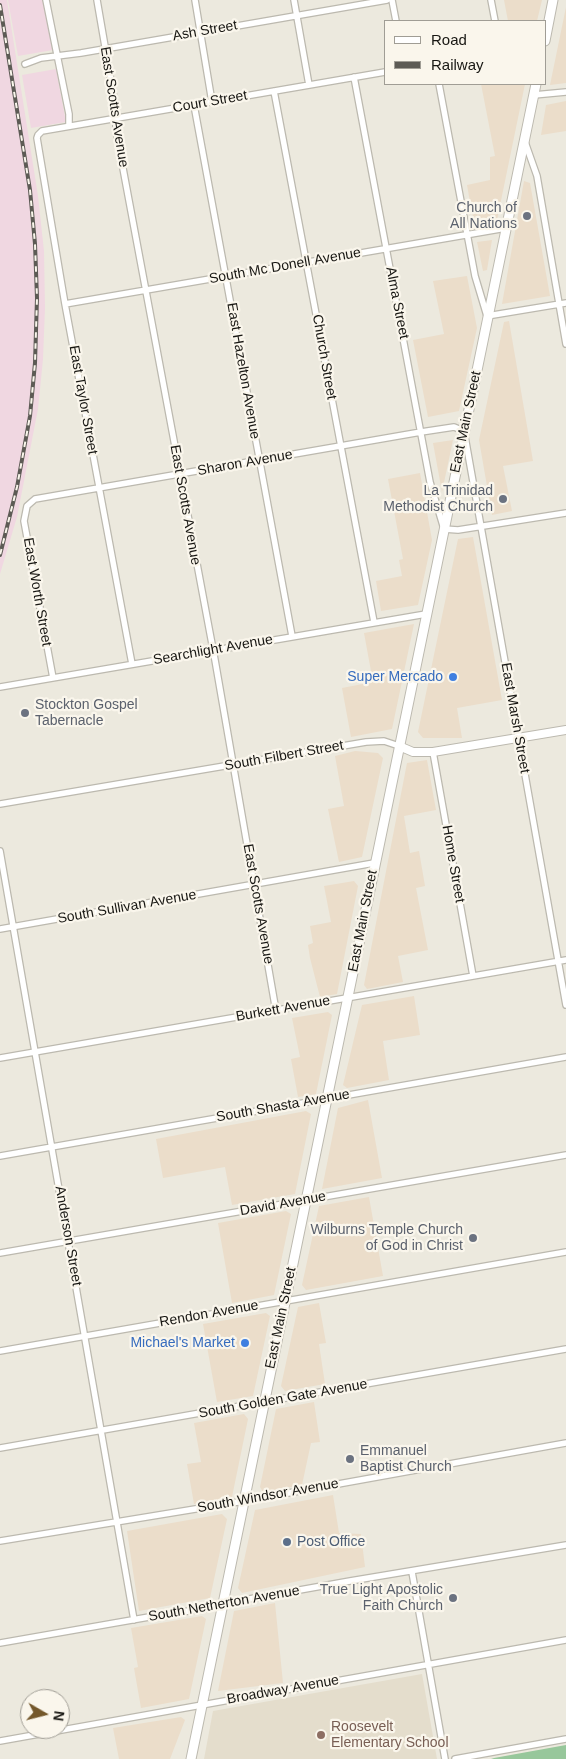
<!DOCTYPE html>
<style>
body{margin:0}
#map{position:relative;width:566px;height:1759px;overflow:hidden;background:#ece9de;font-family:Helvetica,sans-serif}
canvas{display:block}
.legend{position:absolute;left:384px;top:20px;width:162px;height:65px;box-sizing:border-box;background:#faf6ec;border:1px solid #a09d95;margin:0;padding:6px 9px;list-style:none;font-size:15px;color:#181713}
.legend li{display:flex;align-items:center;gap:10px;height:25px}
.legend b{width:25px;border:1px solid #a09d95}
.north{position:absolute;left:20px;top:1689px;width:50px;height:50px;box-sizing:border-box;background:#faf6ec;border:1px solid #a09d95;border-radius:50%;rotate:98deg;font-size:14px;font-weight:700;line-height:20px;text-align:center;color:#181713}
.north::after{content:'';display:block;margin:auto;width:18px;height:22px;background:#74582b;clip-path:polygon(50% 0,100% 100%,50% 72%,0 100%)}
</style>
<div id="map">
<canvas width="566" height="1759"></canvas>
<ul class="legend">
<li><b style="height:6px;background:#fff"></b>Road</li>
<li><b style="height:6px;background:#5d5b55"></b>Railway</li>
</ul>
<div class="north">N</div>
</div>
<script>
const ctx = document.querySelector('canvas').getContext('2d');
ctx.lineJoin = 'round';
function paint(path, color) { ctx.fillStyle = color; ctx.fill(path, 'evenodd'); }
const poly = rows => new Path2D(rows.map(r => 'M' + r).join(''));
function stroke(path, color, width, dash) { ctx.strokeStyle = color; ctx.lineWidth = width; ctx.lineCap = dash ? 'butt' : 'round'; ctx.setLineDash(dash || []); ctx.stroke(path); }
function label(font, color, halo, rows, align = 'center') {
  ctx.font = font + ' Helvetica,sans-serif'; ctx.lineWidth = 4.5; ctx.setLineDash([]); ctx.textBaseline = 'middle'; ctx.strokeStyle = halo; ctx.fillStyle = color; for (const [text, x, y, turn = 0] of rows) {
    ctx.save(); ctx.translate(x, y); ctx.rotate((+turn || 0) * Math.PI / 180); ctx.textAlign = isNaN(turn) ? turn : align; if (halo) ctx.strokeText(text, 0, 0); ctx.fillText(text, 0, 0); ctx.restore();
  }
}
const commercial = poly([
 [504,0,542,0,537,21,508,21],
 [566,7,566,83,550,85],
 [481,84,525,84,497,220,474,224,467,185,490,180,490,157,495,156],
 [566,101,566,131,541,135,546,105],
 [524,181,530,183,550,296,502,304],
 [492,240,487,270,483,271,477,242],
 [467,276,477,328,459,411,428,417,413,340,444,334,433,281],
 [509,321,533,461,503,466,512,511,492,515,479,440,504,322],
 [453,440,442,492,433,443],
 [420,473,432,540,418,605,381,611,376,581,402,576,399,560,403,559,388,479],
 [473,537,502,700,457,708,462,738,423,738,418,732,458,539],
 [414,624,392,729,351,737,342,688,373,682,364,633],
 [355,751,378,753,383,758,362,857,339,862,328,809,344,806,335,756],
 [427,760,436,810,404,816,410,853,419,851,425,886,416,888,428,950,398,956,403,982,367,989,364,985,407,763],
 [354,881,358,886,337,994,320,997,310,958,308,945,313,943,310,926,331,922,324,886],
 [414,996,420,1035,383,1041,389,1080,347,1088,343,1085,362,1005],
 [328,1012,332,1015,316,1094,298,1097,291,1059,300,1057,292,1018],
 [368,1100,382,1178,322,1189,338,1108],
 [306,1111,311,1114,295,1194,232,1205,225,1167,163,1178,156,1139],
 [369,1197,383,1276,306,1290,302,1285,319,1206],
 [286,1211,291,1214,274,1295,232,1303,218,1223],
 [319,1303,326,1343,319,1344,325,1384,285,1391,281,1386,298,1307],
 [266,1313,270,1316,253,1396,217,1402,203,1324],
 [314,1402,320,1442,311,1443,302,1485,263,1492,260,1487,276,1409],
 [244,1414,248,1419,232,1497,194,1504,187,1464,201,1462,194,1423],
 [333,1495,339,1533,361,1534,365,1567,242,1593,238,1588,255,1510],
 [222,1514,227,1519,210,1598,139,1611,127,1531],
 [275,1603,283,1683,218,1691,234,1611],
 [202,1616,206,1619,189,1699,141,1708,134,1668,138,1667,131,1628],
 [181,1717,185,1720,170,1759,119,1759,113,1728]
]);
const industrial = poly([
 [0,0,7,0,38,196,44,251,45,308,43,359,38,409,17,517,0,574],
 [8,0,44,0,53,50,18,56],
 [56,69,66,122,31,128,22,75]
]);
const built = poly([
 [422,1674,437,1759,204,1759,213,1711]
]);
const green = poly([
 [566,1745,566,1759,491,1759,494,1758]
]);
const minor = poly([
 [46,0,69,114,69,126],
 [97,0,116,110,116,131,215,660,276,1011],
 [195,0,212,102],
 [294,0,309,85],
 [392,0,396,21],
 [491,0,495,21],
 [25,64,41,58,81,53,387,0],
 [354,77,430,482,444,529,458,530,566,513],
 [439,84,475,276,487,316,566,303],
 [274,91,374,622],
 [534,95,566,92],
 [194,105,292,636],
 [525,142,537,176,566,344],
 [65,304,506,228],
 [132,664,65,304,37,138,38,135,42,131,385,72],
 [53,678,24,521,27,506,35,499,421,432,454,427,464,431,566,1005],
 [0,687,426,614],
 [433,752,473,976],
 [0,804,366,742,384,741,399,746],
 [0,851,134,1620],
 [0,929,374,863],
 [0,1058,566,960],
 [0,1156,566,1057],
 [0,1253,566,1155],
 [0,1351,566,1252],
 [0,1448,566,1349],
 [0,1541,244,1501,566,1443],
 [412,1572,445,1759],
 [0,1643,149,1617,208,1608,238,1601,350,1581,566,1545],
 [0,1741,566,1640],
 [455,1759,566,1739]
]);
const tertiary = poly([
 [399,746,413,752,433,752,566,730]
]);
const secondary = poly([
 [545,41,553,0],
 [191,1759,536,84]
]);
const rail = poly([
 [0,5,30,190,35,244,37,298,35,363,30,416,17,487,0,555]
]);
const markers = [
 [527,216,5,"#6b7280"],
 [503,499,5,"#6b7280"],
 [453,677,5,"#3f7fe0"],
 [25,713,5,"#6b7280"],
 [473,1238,5,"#6b7280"],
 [245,1343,5,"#3f7fe0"],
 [350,1459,5,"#6b7280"],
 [287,1542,5,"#5c6f8a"],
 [453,1598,5,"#6b7280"],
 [321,1735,5,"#8d6e63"]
];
const streetNames = [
 ["Ash Street",205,31,-10],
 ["Court Street",210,102,-10],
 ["East Scotts Avenue",114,107,81],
 ["South Mc Donell Avenue",285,266,-10],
 ["Alma Street",397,303,79],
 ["Church Street",324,357,80],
 ["East Hazelton Avenue",243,371,80],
 ["East Taylor Street",83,400,80],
 ["East Main Street",466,422,-78],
 ["Sharon Avenue",245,463,-10],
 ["East Scotts Avenue",185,505,80],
 ["East Worth Street",37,592,80],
 ["Searchlight Avenue",213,650,-10],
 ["East Marsh Street",515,718,80],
 ["South Filbert Street",284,756,-10],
 ["Home Street",453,864,80],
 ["East Scotts Avenue",258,904,80],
 ["South Sullivan Avenue",127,907,-10],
 ["East Main Street",363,921,-79],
 ["Burkett Avenue",283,1009,-10],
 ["South Shasta Avenue",283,1106,-10],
 ["David Avenue",283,1204,-10],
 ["Anderson Street",68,1236,80],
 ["Rendon Avenue",209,1314,-10],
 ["East Main Street",281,1318,-78],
 ["South Golden Gate Avenue",283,1399,-10],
 ["South Windsor Avenue",268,1496,-10],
 ["South Netherton Avenue",224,1604,-10],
 ["Broadway Avenue",283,1690,-10]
];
const worshipNames = [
 ["Church of",517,208],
 ["All Nations",517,224],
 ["La Trinidad",493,491],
 ["Methodist Church",493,507],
 ["Stockton Gospel",35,705,"left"],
 ["Tabernacle",35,721,"left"],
 ["Wilburns Temple Church",463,1230],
 ["of God in Christ",463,1246],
 ["Emmanuel",360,1451,"left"],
 ["Baptist Church",360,1467,"left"],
 ["True Light Apostolic",443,1590],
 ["Faith Church",443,1606]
];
const shopNames = [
 ["Super Mercado",443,677],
 ["Michael's Market",235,1343]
];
const serviceNames = [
 ["Post Office",297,1542]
];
const educationNames = [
 ["Roosevelt",331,1727],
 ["Elementary School",331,1743]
];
paint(commercial, '#ebddca');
paint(industrial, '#f0d7e1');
paint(built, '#e4ddcc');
paint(green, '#97c79b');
stroke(minor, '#bcb9af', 8);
stroke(tertiary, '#bcb9af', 10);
stroke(secondary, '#bcb9af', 11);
stroke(minor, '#fff', 5.5);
stroke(tertiary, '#fff', 8);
stroke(secondary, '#fff', 9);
stroke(rail, '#5d5b55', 4);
stroke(rail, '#faf6ec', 2, [5.5]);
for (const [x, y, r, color] of markers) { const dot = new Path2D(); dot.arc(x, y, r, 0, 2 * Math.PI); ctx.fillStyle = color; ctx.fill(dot); stroke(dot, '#faf6ec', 2); }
label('14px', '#181713', '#faf6ec', streetNames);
label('14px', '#5b616d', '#faf6ec', worshipNames, 'right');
label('14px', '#366cbe', '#faf6ec', shopNames, 'right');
label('14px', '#4e5e75', '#faf6ec', serviceNames, 'left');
label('14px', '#785e54', '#faf6ec', educationNames, 'left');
</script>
